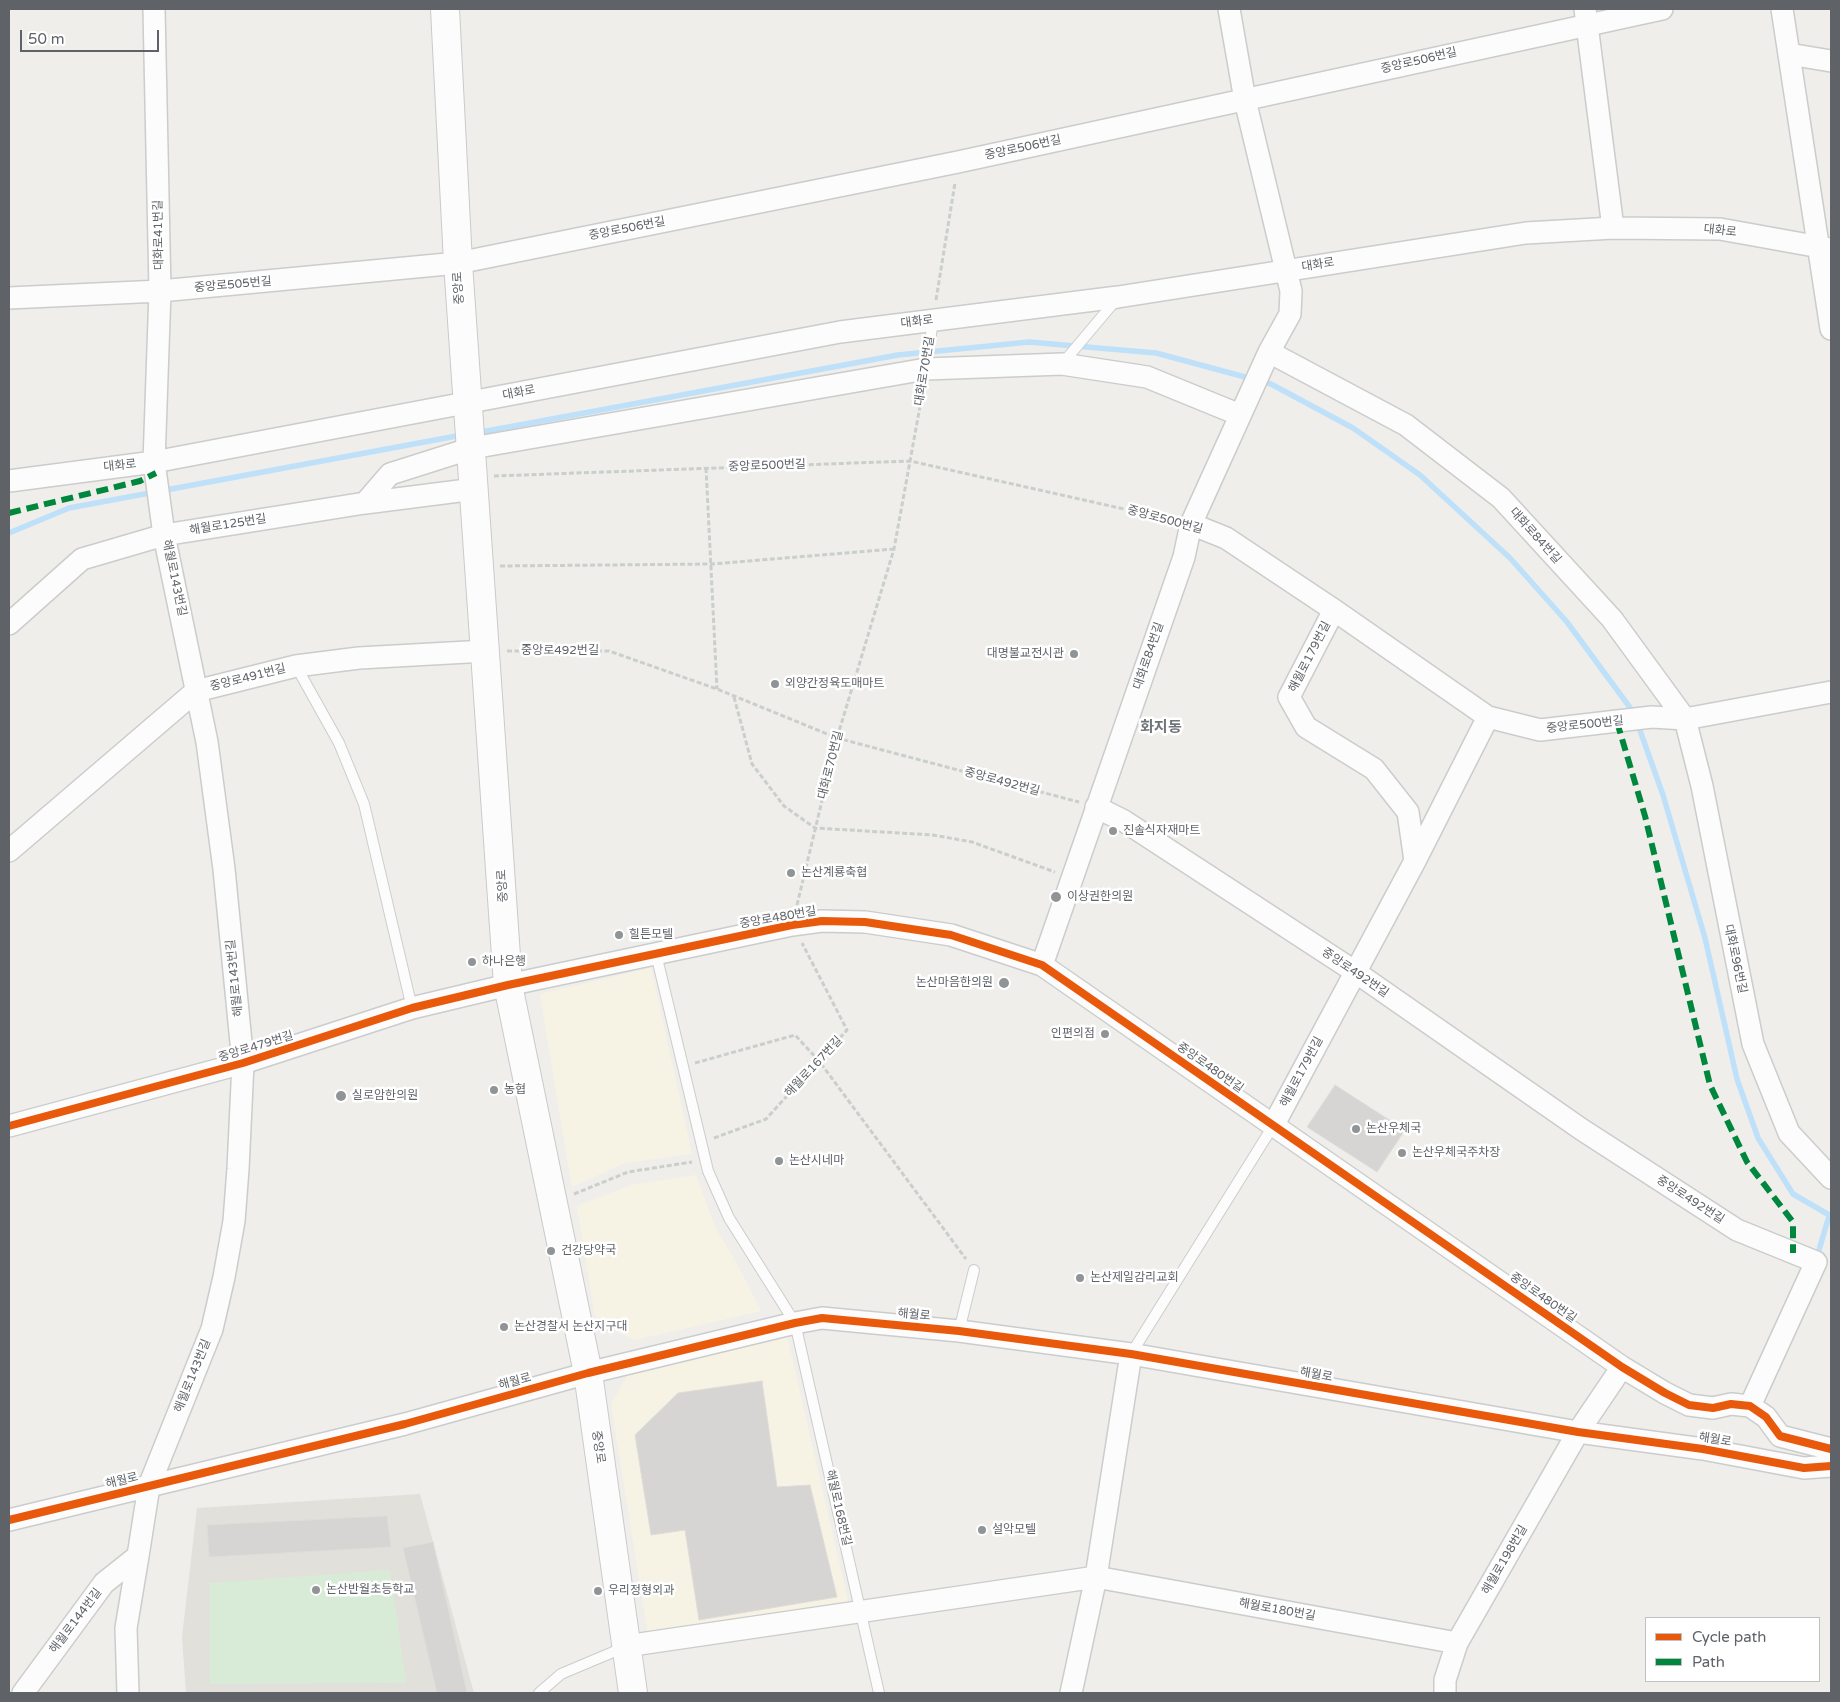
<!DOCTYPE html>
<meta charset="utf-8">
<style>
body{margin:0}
#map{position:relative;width:1840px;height:1702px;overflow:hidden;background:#efeeea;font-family:"Varela Round",sans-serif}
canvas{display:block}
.frame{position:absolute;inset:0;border:10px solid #5f6368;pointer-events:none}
.legend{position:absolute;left:1645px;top:1617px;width:175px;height:65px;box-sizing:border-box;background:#fff;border:1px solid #bfc1c3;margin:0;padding:6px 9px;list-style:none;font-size:15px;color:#5f6368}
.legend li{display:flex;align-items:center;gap:10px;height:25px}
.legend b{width:25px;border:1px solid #bfc1c3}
.scale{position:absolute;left:20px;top:30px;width:139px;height:22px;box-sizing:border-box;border:2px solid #5f6368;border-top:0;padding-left:6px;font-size:15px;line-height:18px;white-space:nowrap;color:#5f6368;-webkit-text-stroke:4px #fff;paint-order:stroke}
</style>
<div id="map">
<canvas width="1840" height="1702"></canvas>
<div class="frame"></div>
<ul class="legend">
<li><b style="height:6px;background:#e8590c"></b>Cycle path</li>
<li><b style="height:6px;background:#00873e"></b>Path</li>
</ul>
<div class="scale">50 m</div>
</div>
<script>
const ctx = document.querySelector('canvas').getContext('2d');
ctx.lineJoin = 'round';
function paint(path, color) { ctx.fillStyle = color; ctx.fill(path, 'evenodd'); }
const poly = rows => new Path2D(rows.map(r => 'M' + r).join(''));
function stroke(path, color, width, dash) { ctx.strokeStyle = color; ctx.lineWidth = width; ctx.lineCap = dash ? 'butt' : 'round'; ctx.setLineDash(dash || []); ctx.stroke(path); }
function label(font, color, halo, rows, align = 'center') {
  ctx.font = font + ' "Varela Round","Noto Sans KR",sans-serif'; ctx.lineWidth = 5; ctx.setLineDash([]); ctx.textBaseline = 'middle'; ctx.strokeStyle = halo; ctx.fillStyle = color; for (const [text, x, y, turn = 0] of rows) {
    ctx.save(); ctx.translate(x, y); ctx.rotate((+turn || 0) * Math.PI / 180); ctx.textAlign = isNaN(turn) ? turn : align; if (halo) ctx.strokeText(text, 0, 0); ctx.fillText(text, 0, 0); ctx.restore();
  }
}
const commercial = poly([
 [651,968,692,1154,625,1163,572,1187,540,994],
 [696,1175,715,1227,735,1260,761,1311,635,1340,596,1322,577,1206,631,1185],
 [787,1336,848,1601,648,1634,611,1404,628,1375]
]);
const education = poly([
 [420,1494,474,1693,186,1693,182,1637,197,1508]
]);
const green = poly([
 [390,1570,406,1683,210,1684,210,1583]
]);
const stream = poly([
 [476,433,898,355,1029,342,1156,353,1271,384,1353,428,1420,475,1510,558,1567,622,1634,713],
 [9,533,69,508,462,435],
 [1637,722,1663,795,1705,938,1737,1079,1758,1138,1793,1194,1831,1216],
 [1819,1250,1829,1216]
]);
const building = poly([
 [1335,1085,1405,1130,1377,1172,1307,1127,1335,1085],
 [762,1381,777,1487,810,1485,837,1597,699,1620,685,1530,651,1535,635,1435,678,1393,762,1381],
 [387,1516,391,1547,209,1557,207,1525,387,1516],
 [433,1542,467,1693,437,1693,403,1548,433,1542]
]);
const path = poly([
 [936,300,955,183],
 [706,468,717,689],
 [494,476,910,461,1173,520],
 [500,566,712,564,894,549],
 [507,651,609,651,717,689,837,738,1079,802],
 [734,697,752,764,784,806,815,828,933,835,972,842,1055,872],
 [797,905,837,738,894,549,923,390],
 [695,1063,795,1035,819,1061,966,1259],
 [714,1138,766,1119,847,1030,802,943],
 [574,1194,628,1172,692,1162]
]);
const lane = poly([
 [1062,364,1116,300],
 [926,369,933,320],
 [296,666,339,743,364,804,412,1008],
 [656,954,708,1171,729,1218,795,1323,879,1693],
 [959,1331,974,1270],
 [1131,1354,1273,1126],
 [539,1693,561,1674,625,1647]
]);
const street = poly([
 [1585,9,1613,228],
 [1782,9,1831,329],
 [1789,54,1831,61],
 [9,298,160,291,458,263,958,162,1662,9],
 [1269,352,1406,425,1501,498,1612,619,1685,719,1702,786,1753,1044,1789,1133,1831,1178],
 [9,481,154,462,840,332,1118,297,1526,233,1613,228,1720,229,1831,249],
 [365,503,390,474,472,448,926,369,1062,364,1147,377,1240,415],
 [1191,524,1226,538,1334,610,1488,717,1540,730,1652,717,1685,719,1831,692],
 [1334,610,1289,697,1306,727,1374,769,1408,812,1415,861],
 [9,624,82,559,164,535,365,503,475,489],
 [1096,807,1124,821,1354,971,1581,1129,1737,1230,1816,1262,1750,1406],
 [9,851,196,691,296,666,359,658,486,651],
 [1042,965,1184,557,1191,524,1269,352,1290,314,1291,291,1245,100,1229,9],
 [9,1126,243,1063,412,1008,508,985,792,925,822,921,865,922,951,935,1042,965,1622,1367,1665,1393,1689,1405,1713,1408,1731,1404,1750,1406,1766,1417,1780,1436,1831,1449],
 [1273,1126,1415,861,1488,717],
 [9,1520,405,1424,588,1373,795,1323,822,1318,959,1331,1131,1354,1578,1432,1703,1449,1804,1468,1831,1466],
 [626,1646,1096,1577,1457,1643],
 [23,1693,104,1583,138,1556,149,1486,212,1329,224,1277,234,1221,238,1169,243,1063,224,869,207,742,164,535,154,462,160,291,154,9],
 [128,1693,126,1628,138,1556],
 [1071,1693,1096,1577,1131,1354],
 [1445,1693,1445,1680,1457,1643,1578,1432,1622,1367]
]);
const secondary = poly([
 [445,9,458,263,508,985,588,1373,633,1693]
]);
const quiet = poly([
 [9,513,140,481,156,473],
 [1617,722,1645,816,1710,1085,1747,1162,1793,1222,1793,1253]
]);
const cycleway = poly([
 [9,1126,243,1063,412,1008,508,985,792,925,822,921,865,922,951,935,1042,965,1622,1367,1665,1393,1689,1405,1713,1408,1731,1404,1750,1406,1766,1417,1780,1436,1831,1449],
 [9,1520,405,1424,588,1373,795,1323,822,1318,959,1331,1131,1354,1578,1432,1703,1449,1804,1468,1831,1466]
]);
const markers = [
 [1074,654,5,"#919496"],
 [775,684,5,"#919496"],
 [1113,831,5,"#919496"],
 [791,873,5,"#919496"],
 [1056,897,6,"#919496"],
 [619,935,5,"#919496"],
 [472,962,5,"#919496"],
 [1004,983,6,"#919496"],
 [1105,1034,5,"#919496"],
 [494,1090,5,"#919496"],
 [341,1096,6,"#919496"],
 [1356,1129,5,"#919496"],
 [1402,1153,5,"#919496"],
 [779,1161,5,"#919496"],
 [551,1251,5,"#919496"],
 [1080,1278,5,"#919496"],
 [504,1327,5,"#919496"],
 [982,1530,5,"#919496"],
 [316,1590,5,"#919496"],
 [598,1591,5,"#919496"]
];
const streetNames = [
 ["중앙로506번길",1419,61,-13],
 ["중앙로506번길",1023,148,-12],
 ["중앙로506번길",627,229,-11],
 ["대화로",1720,231,6],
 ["대화로41번길",159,235,-91],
 ["대화로",1318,265,-9],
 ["중앙로505번길",233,285,-5],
 ["중앙로",459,288,-94],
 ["대화로",917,322,-7],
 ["대화로70번길",925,371,-81],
 ["대화로",519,393,-11],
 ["대화로",120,466,-6],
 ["중앙로500번길",767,466,-2],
 ["중앙로500번길",1165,520,15],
 ["해월로125번길",228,525,-9],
 ["대화로84번길",1535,536,48],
 ["해월로143번길",174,578,78],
 ["중앙로492번길",560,651],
 ["대화로84번길",1149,656,-71],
 ["해월로179번길",1310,657,-63],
 ["중앙로491번길",248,678,-14],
 ["중앙로500번길",1585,725,-6],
 ["대화로70번길",831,765,-76],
 ["중앙로492번길",1002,782,15],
 ["중앙로",503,886,-93],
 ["중앙로480번길",778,918,-10],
 ["대화로96번길",1735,959,78],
 ["중앙로492번길",1355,973,34],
 ["해월로143번길",235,978,-96],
 ["중앙로479번길",256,1047,-17],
 ["해월로167번길",814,1067,-47],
 ["중앙로480번길",1210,1068,35],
 ["해월로179번길",1302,1072,-62],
 ["중앙로492번길",1690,1200,33],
 ["중앙로480번길",1543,1298,35],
 ["해월로",914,1315,5],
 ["해월로",1316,1375,10],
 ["해월로143번길",193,1376,-68],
 ["해월로",515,1382,-15],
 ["해월로",1715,1440,9],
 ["중앙로",598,1447,82],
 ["해월로",122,1481,-14],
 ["해월로168번길",838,1508,77],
 ["해월로198번길",1505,1560,-60],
 ["해월로180번길",1277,1610,10],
 ["해월로144번길",76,1621,-53]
];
const poiNames = [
 ["대명불교전시관",1064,654,"right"],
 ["외양간정육도매마트",785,684],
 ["진솔식자재마트",1123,831],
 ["논산계룡축협",801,873],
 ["이상권한의원",1067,897],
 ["힐튼모텔",629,935],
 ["하나은행",482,962],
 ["논산마음한의원",993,983,"right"],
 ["인편의점",1095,1034,"right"],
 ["농협",504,1090],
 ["실로암한의원",352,1096],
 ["논산우체국",1366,1129],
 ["논산우체국주차장",1412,1153],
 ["논산시네마",789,1161],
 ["건강당약국",561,1251],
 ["논산제일감리교회",1090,1278],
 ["논산경찰서 논산지구대",514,1327],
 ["설악모텔",992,1530],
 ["논산반월초등학교",326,1590],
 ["우리정형외과",608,1591]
];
const quarterNames = [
 ["화지동",1161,728]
];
paint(commercial, '#f7f3e4');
paint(education, '#e2e0da');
paint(green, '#d8ebd6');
stroke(stream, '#bfe0f9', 5.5);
paint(building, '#d6d5d3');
stroke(building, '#deddd9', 1);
stroke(lane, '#cbcccc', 12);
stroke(street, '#cbcccc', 24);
stroke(secondary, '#cacacb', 30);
stroke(path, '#cacfcc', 3, [5, 2.5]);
stroke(lane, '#fdfcfc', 10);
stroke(street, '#fdfcfc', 21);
stroke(secondary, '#fdfcfc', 28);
stroke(quiet, '#00873e', 6, [12, 6]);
stroke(cycleway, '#e8590c', 8);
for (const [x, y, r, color] of markers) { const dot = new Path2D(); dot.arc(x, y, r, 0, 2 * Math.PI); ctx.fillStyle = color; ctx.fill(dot); stroke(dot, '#fff', 2); }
label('12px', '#5f6368', '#fff', streetNames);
label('12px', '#5f6368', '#fff', poiNames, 'left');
label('bold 15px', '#70757a', '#fff', quarterNames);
</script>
